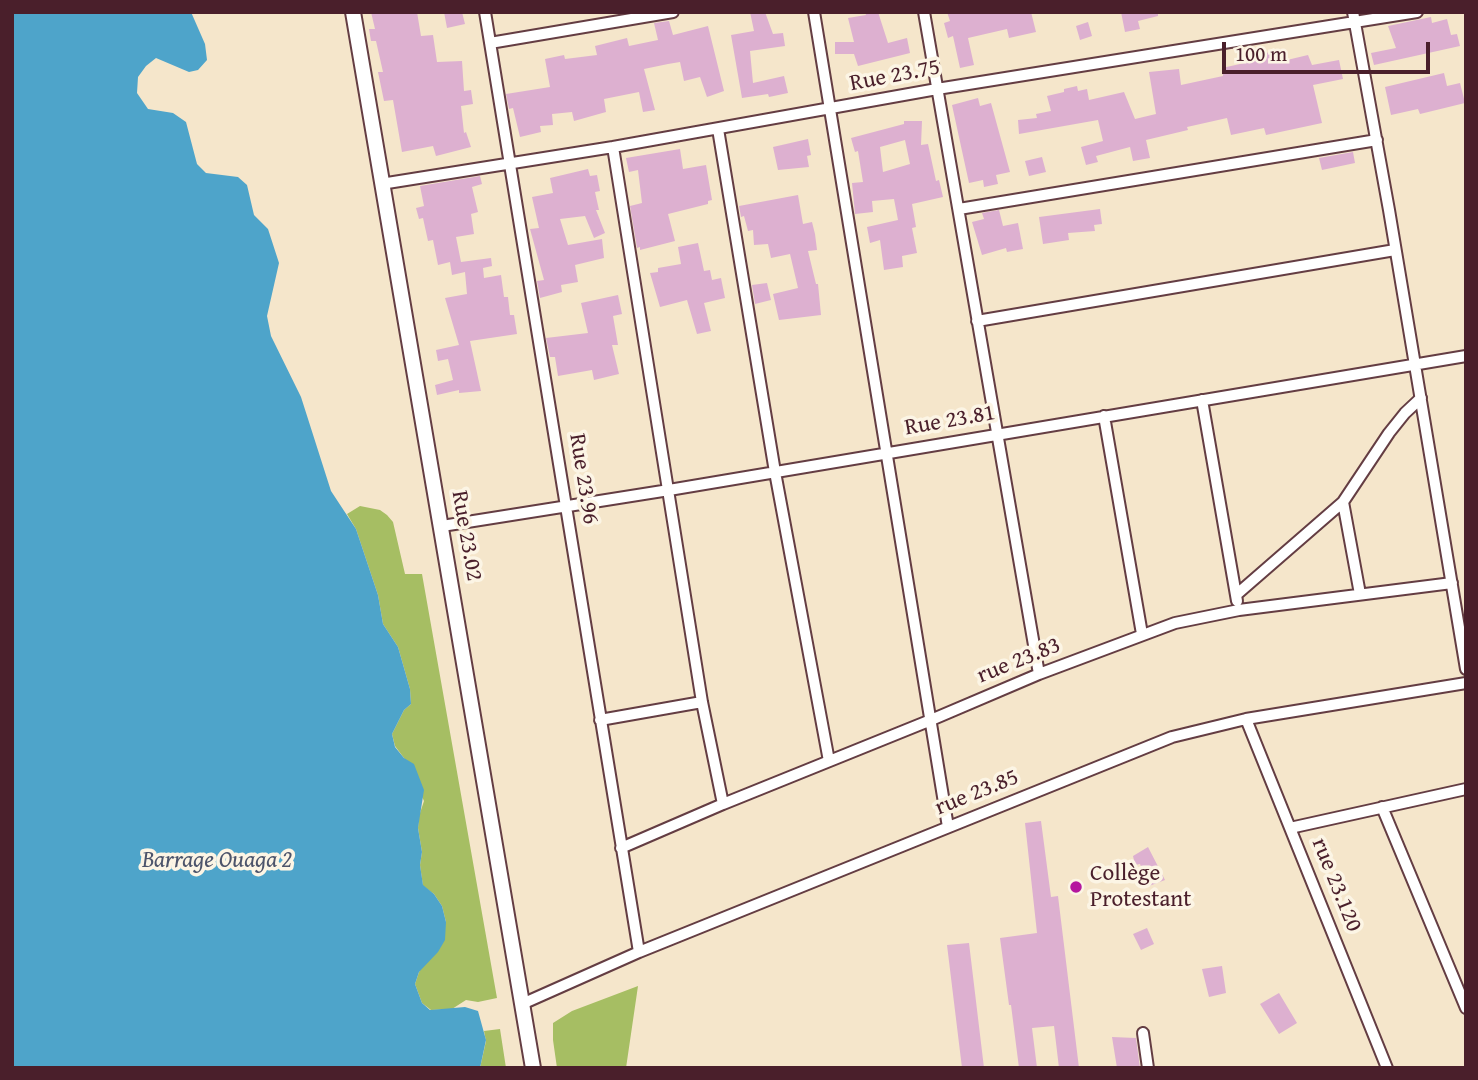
<!DOCTYPE html>
<meta charset="utf-8">
<style>
body{margin:0}
#map{position:relative;width:1478px;height:1080px;overflow:hidden;background:#f5e6cb;font-family:"Gentium Book Plus",serif}
canvas{display:block}
.frame{position:absolute;inset:0;border:14px solid #4a1f2b;pointer-events:none}
.scale{position:absolute;left:1222px;top:42px;width:208px;height:32px;box-sizing:border-box;border:4px solid #4a1f2b;border-top:0;padding-left:9px;font-size:21px;line-height:24px;white-space:nowrap;color:#4a1f2b;-webkit-text-stroke:5px #fcf5e5;paint-order:stroke}
</style>
<div id="map">
<canvas width="1478" height="1080"></canvas>
<div class="frame"></div>
<div class="scale">100 m</div>
</div>
<script>
const ctx = document.querySelector('canvas').getContext('2d');
ctx.lineJoin = 'round';
function paint(path, color) { ctx.fillStyle = color; ctx.fill(path, 'evenodd'); }
const poly = rows => new Path2D(rows.map(r => 'M' + r).join(''));
function stroke(path, color, width, dash) { ctx.strokeStyle = color; ctx.lineWidth = width; ctx.lineCap = dash ? 'butt' : 'round'; ctx.setLineDash(dash || []); ctx.stroke(path); }
function label(font, color, halo, rows, align = 'center') {
  ctx.font = font + ' "Gentium Book Plus",serif'; ctx.lineWidth = 7; ctx.setLineDash([]); ctx.textBaseline = 'middle'; ctx.strokeStyle = halo; ctx.fillStyle = color; for (const [text, x, y, turn = 0] of rows) {
    ctx.save(); ctx.translate(x, y); ctx.rotate((+turn || 0) * Math.PI / 180); ctx.textAlign = isNaN(turn) ? turn : align; if (halo) ctx.strokeText(text, 0, 0); ctx.fillText(text, 0, 0); ctx.restore();
  }
}
const green = poly([
 [360,506,380,510,387,515,393,522,405,574,422,574,497,998,478,1002,466,1000,452,1009,431,1010,422,1003,415,984,419,972,446,922,442,906,434,894,423,886,420,865,422,852,418,828,419,816,424,801,404,758,395,746,392,734,404,710,411,704,410,689,398,647,383,624,378,595,356,529,347,514],
 [638,986,626,1068,557,1068,553,1040,553,1023,572,1011],
 [500,1029,506,1068,480,1068,486,1041,484,1031]
]);
const water = poly([
 [12,12,191,12,205,44,207,60,198,70,189,72,156,58,146,66,138,77,137,93,148,109,173,113,186,122,197,164,206,173,238,177,247,185,254,215,268,229,279,263,267,316,271,336,301,397,331,491,356,529,378,595,383,624,398,647,410,689,411,704,404,710,392,734,395,747,404,758,414,764,424,790,418,828,422,852,420,865,423,885,434,894,442,906,446,922,445,940,438,952,419,972,415,984,422,1003,430,1010,465,1007,478,1011,486,1040,480,1068,12,1068]
]);
const building = poly([
 [371,12,417,12,421,36,433,35,437,62,462,61,464,91,471,90,473,104,461,106,464,133,466,132,471,147,436,156,433,146,402,152,393,100,384,101,378,72,383,72,376,41,371,41,369,29,375,29],
 [444,12,462,12,465,24,447,28],
 [750,12,765,12,773,34,783,33,785,46,750,51,753,83,784,76,788,93,769,97,768,94,742,98,731,35,754,31],
 [865,12,878,12,888,43,907,38,910,53,858,66,854,54,835,54,835,42,854,42,848,18,866,15],
 [947,12,1031,12,1036,32,1009,38,1007,29,968,38,974,65,960,68,953,36,948,38,944,23,950,21],
 [1121,12,1158,12,1158,16,1138,21,1140,29,1125,32],
 [1431,17,1432,23,1447,19,1451,35,1457,34,1460,46,1374,65,1371,53,1396,48,1388,26],
 [669,21,673,35,708,26,724,91,707,97,700,77,684,81,680,62,668,64,644,69,655,110,643,112,639,92,604,99,606,112,574,121,572,112,552,114,553,125,540,126,541,132,520,137,513,108,509,109,506,94,550,87,545,59,564,55,565,59,597,55,595,46,627,38,629,46,658,40,654,23],
 [1088,22,1092,36,1080,40,1076,26],
 [1284,49,1287,60,1308,55,1312,65,1339,60,1343,79,1313,85,1322,123,1266,135,1264,128,1231,135,1227,118,1187,127,1188,130,1146,140,1150,158,1133,161,1130,147,1096,156,1098,162,1086,165,1081,147,1103,141,1098,120,1019,134,1018,120,1037,118,1036,114,1051,111,1047,96,1064,92,1064,89,1077,86,1078,91,1087,89,1089,100,1124,92,1135,119,1156,114,1149,72,1179,69,1181,85,1223,76,1222,68,1258,60,1257,55],
 [1444,73,1447,86,1460,83,1465,103,1420,114,1418,109,1391,115,1385,87],
 [978,98,980,106,991,103,1010,172,996,175,998,184,984,187,983,180,969,183,952,105],
 [904,121,922,121,921,145,928,144,936,181,939,180,943,197,912,204,916,227,912,228,917,253,902,256,903,267,884,270,880,240,870,243,867,227,898,220,894,199,872,201,873,212,855,214,852,183,863,182,858,151,855,152,851,138,904,124],
 [905,140,910,164,883,172,880,147],
 [808,139,811,155,807,156,809,167,778,170,773,147],
 [680,149,683,169,706,165,712,200,708,201,708,204,668,214,675,241,640,250,640,247,637,248,630,206,642,203,638,170,629,172,626,158],
 [1353,152,1355,163,1322,170,1319,158],
 [1042,157,1046,172,1029,176,1025,161],
 [588,169,590,176,597,175,600,191,595,192,599,210,596,210,605,233,594,238,585,216,560,219,568,245,602,239,604,258,575,265,578,282,561,285,562,292,540,298,537,281,544,280,530,229,539,228,532,197,553,193,550,178],
 [480,176,482,184,472,187,478,212,471,214,474,234,456,237,461,262,491,258,492,266,483,268,484,278,501,275,504,297,508,297,510,315,514,315,517,334,470,341,481,391,459,393,459,390,437,395,435,385,453,380,448,359,438,361,436,350,459,345,445,298,467,294,465,272,452,275,450,262,438,265,433,240,428,241,423,218,419,219,416,208,424,206,420,186],
 [798,195,803,224,812,222,815,234,817,250,808,251,816,284,818,284,821,315,779,320,773,294,798,288,790,254,771,258,768,244,754,245,753,230,748,231,744,216,741,217,739,206],
 [1100,209,1102,224,1094,225,1095,231,1068,233,1069,240,1043,244,1039,217],
 [999,210,1003,226,1018,223,1023,249,1007,252,1006,248,982,255,972,222,984,219,982,213],
 [698,243,704,271,710,270,712,280,721,278,725,298,704,303,711,331,697,334,687,300,660,307,650,273,658,272,658,268,681,264,678,247],
 [767,283,771,300,755,304,752,285],
 [618,295,622,314,613,316,618,345,612,345,619,374,594,380,592,370,558,376,555,357,550,357,546,338,588,333,581,303],
 [1041,821,1051,897,1058,896,1079,1068,1059,1068,1054,1026,1032,1028,1037,1068,1019,1068,1011,1005,1009,1005,1000,938,1037,933,1025,823],
 [1148,847,1165,880,1149,886,1140,864,1135,865,1133,856],
 [1147,928,1154,944,1141,950,1133,934],
 [969,943,984,1068,962,1068,947,945],
 [1222,966,1226,993,1209,997,1202,969],
 [1279,993,1297,1023,1279,1034,1260,1004],
 [1112,1037,1136,1038,1140,1068,1117,1068]
]);
const minor = poly([
 [485,12,639,952],
 [814,12,948,827],
 [924,12,1039,674],
 [1353,12,1389,210,1466,669],
 [490,43,673,12],
 [718,129,775,472,829,761],
 [613,147,702,702,723,804],
 [381,184,613,147,937,89,1417,12],
 [959,209,1377,140],
 [977,321,1395,250],
 [1202,400,1237,601],
 [1104,416,1142,634],
 [1343,502,1360,594],
 [442,526,669,490,1466,356],
 [1236,595,1343,502,1389,433,1405,413,1421,398],
 [1246,719,1387,1068],
 [600,720,702,702],
 [1382,807,1466,1008],
 [1290,828,1466,789],
 [621,848,723,804,931,720,1039,674,1175,623,1239,610,1452,583],
 [522,1004,639,952,1172,737,1246,719,1466,683],
 [1143,1033,1148,1068]
]);
const tertiary = poly([
 [353,12,533,1068]
]);
const markers = [
 [1076,887,7,"#b5179e"]
];
const streetNames = [
 ["Rue 23.75",895,76,-11],
 ["Rue 23.81",950,421,-10],
 ["Rue 23.96",583,479,81],
 ["Rue 23.02",466,536,80],
 ["rue 23.83",1019,661,-22],
 ["rue 23.85",977,793,-22],
 ["rue 23.120",1336,885,68]
];
const poiNames = [
 ["Collège",1090,874],
 ["Protestant",1090,900]
];
const waterNames = [
 ["Barrage Ouaga 2",217,861]
];
paint(green, '#a6be63');
paint(water, '#4ea4ca');
paint(building, '#ddb0d0');
stroke(minor, '#643d43', 14);
stroke(tertiary, '#643d43', 18);
stroke(minor, '#fff', 10);
stroke(tertiary, '#fff', 14);
for (const [x, y, r, color] of markers) { const dot = new Path2D(); dot.arc(x, y, r, 0, 2 * Math.PI); ctx.fillStyle = color; ctx.fill(dot); stroke(dot, '#fcf5e5', 2.5); }
label('23px', '#4a1f2b', '#fcf5e5', streetNames);
label('23px', '#4a1f2b', '#fcf5e5', poiNames, 'left');
label('italic 24px', '#4c546b', '#fcf5e5', waterNames);
</script>
